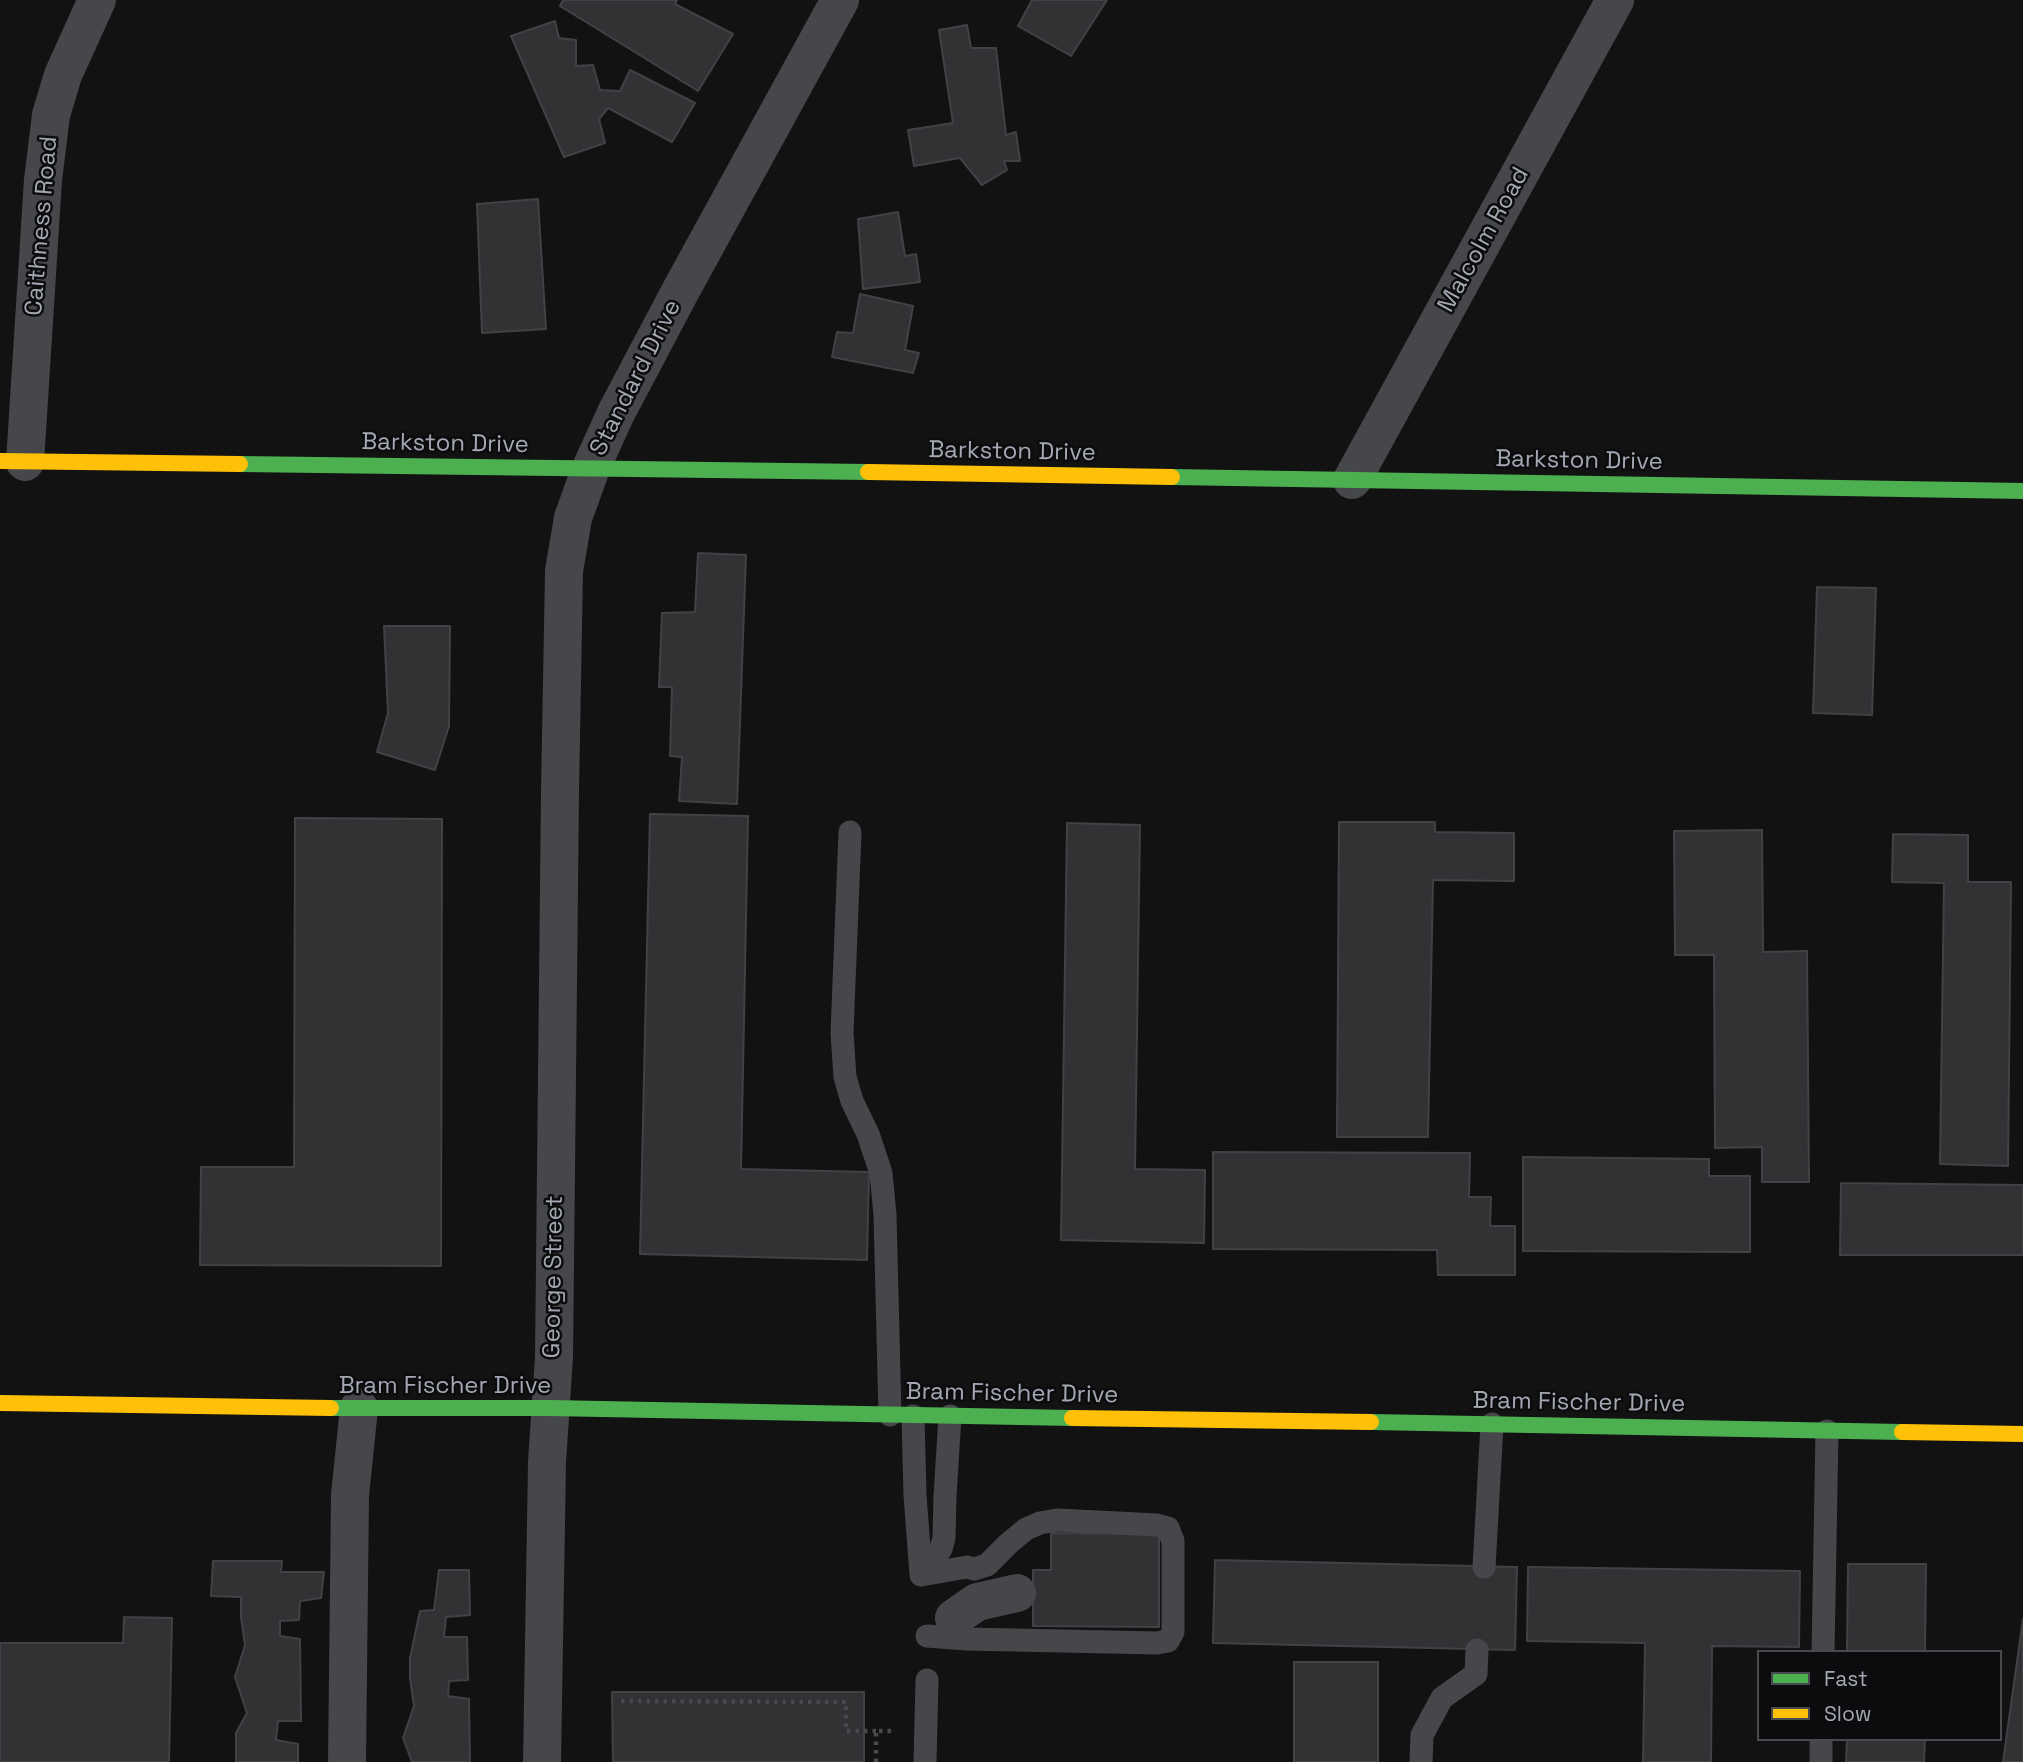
<!DOCTYPE html>
<style>
body{margin:0}
#map{position:relative;width:2023px;height:1762px;overflow:hidden;background:#121212;font-family:"Space Grotesk",sans-serif}
canvas{display:block}
.legend{position:absolute;left:1757px;top:1650px;width:245px;height:91px;box-sizing:border-box;background:#0c0c0e;border:2px solid #484a50;margin:0;padding:9px 12px;list-style:none;font-size:21px;color:#a3a8b3}
.legend li{display:flex;align-items:center;gap:14px;height:35px}
.legend b{width:35px;border:2px solid #484a50}
</style>
<div id="map">
<canvas width="2023" height="1762"></canvas>
<ul class="legend">
<li><b style="height:9px;background:#4caf50"></b>Fast</li>
<li><b style="height:9px;background:#ffc107"></b>Slow</li>
</ul>
</div>
<script>
const ctx = document.querySelector('canvas').getContext('2d');
ctx.lineJoin = 'round';
function paint(path, color) { ctx.fillStyle = color; ctx.fill(path, 'evenodd'); }
const poly = rows => new Path2D(rows.map(r => 'M' + r).join(''));
function stroke(path, color, width, dash) { ctx.strokeStyle = color; ctx.lineWidth = width; ctx.lineCap = dash ? 'butt' : 'round'; ctx.setLineDash(dash || []); ctx.stroke(path); }
function label(font, color, halo, rows, align = 'center') {
  ctx.font = font + ' "Space Grotesk",sans-serif'; ctx.lineWidth = 5; ctx.setLineDash([]); ctx.textBaseline = 'middle'; ctx.strokeStyle = halo; ctx.fillStyle = color; for (const [text, x, y, turn = 0] of rows) {
    ctx.save(); ctx.translate(x, y); ctx.rotate((+turn || 0) * Math.PI / 180); ctx.textAlign = isNaN(turn) ? turn : align; if (halo) ctx.strokeText(text, 0, 0); ctx.fillText(text, 0, 0); ctx.restore();
  }
}
const building = poly([
 [563,0,677,0,675,4,733,34,698,91,560,6,563,0],
 [1032,0,1107,0,1071,56,1018,26,1032,0],
 [555,21,559,38,576,40,576,66,593,65,600,90,620,91,630,70,695,103,672,142,608,108,599,119,605,143,564,157,511,36,555,21],
 [967,25,971,48,996,48,1006,135,1016,132,1020,161,1004,161,1007,170,982,185,960,158,914,166,908,130,953,123,939,30,967,25],
 [538,199,546,329,482,333,477,204,538,199],
 [898,212,905,256,916,254,920,282,863,289,858,219,898,212],
 [860,294,913,306,905,350,919,353,913,373,832,357,837,332,853,333,860,294],
 [698,553,746,555,737,804,679,801,682,757,670,756,672,687,659,687,662,613,695,612,698,553],
 [1817,587,1876,588,1872,715,1813,713,1817,587],
 [384,626,450,626,449,726,435,770,377,752,388,713,384,626],
 [650,814,748,816,741,1169,869,1172,867,1260,640,1254,650,814],
 [295,818,442,819,441,1266,200,1265,201,1167,294,1167,295,818],
 [1339,822,1435,822,1435,832,1514,833,1514,881,1433,880,1428,1137,1337,1137,1339,822],
 [1067,823,1140,825,1135,1169,1205,1170,1204,1243,1061,1240,1067,823],
 [1762,830,1763,952,1807,951,1809,1182,1762,1182,1762,1147,1715,1148,1714,955,1675,955,1674,831,1762,830],
 [1893,834,1968,835,1968,882,2011,882,2008,1166,1940,1164,1944,883,1892,882,1893,834],
 [1213,1152,1470,1153,1469,1197,1491,1197,1490,1226,1515,1226,1515,1275,1438,1275,1437,1250,1213,1249,1213,1152],
 [1523,1157,1709,1159,1709,1176,1750,1176,1750,1252,1523,1251,1523,1157],
 [1841,1183,2023,1185,2023,1255,1840,1255,1841,1183],
 [1051,1533,1159,1534,1159,1627,1033,1626,1033,1570,1051,1570,1051,1533],
 [1215,1560,1517,1567,1515,1650,1213,1643,1215,1560],
 [213,1561,282,1561,281,1572,324,1572,321,1598,300,1601,299,1620,280,1621,280,1636,300,1639,301,1721,278,1721,276,1740,298,1744,298,1762,236,1762,236,1733,247,1713,235,1677,245,1645,241,1617,241,1597,211,1596,213,1561],
 [1848,1564,1926,1564,1925,1652,1847,1652,1848,1564],
 [1528,1567,1800,1571,1799,1647,1712,1646,1711,1762,1643,1762,1645,1643,1527,1641,1528,1567],
 [439,1570,469,1570,470,1615,446,1617,444,1637,467,1637,468,1680,449,1681,448,1696,469,1699,470,1762,412,1762,403,1738,414,1706,410,1678,410,1658,420,1611,434,1610,439,1570],
 [124,1617,172,1618,169,1762,0,1762,0,1643,123,1643,124,1617],
 [2023,1619,2023,1762,2003,1762,2023,1619],
 [1294,1662,1378,1662,1378,1762,1294,1762,1294,1662],
 [612,1692,864,1692,864,1762,613,1762,612,1692],
 [1847,1739,1925,1739,1924,1762,1846,1762,1847,1739]
]);
const path = poly([
 [621,1701,846,1702,846,1731,876,1731],
 [876,1762,876,1731,893,1731]
]);
const lane = poly([
 [850,832,842,1033,845,1077,852,1101,868,1134,881,1173,885,1215,890,1415],
 [913,1416,915,1495,921,1575],
 [1484,1567,1492,1424],
 [921,1575,967,1567,974,1569,987,1565,1008,1544,1026,1529,1040,1523,1057,1520,1157,1525,1168,1528,1173,1541,1173,1632,1168,1641,1157,1643,967,1639,927,1636],
 [921,1575,941,1549,944,1538,945,1496,950,1416],
 [1823,1652,1827,1431],
 [925,1762,927,1680],
 [1421,1762,1422,1735,1442,1698,1476,1674,1477,1650],
 [1821,1762,1821,1739]
]);
const street = poly([
 [25,462,43,180,51,115,63,75,97,0],
 [1352,480,1615,0],
 [954,1618,977,1602,1017,1593],
 [347,1762,350,1495,359,1408],
 [542,1762,547,1462,554,1357,560,792,564,571,573,518,591,468,616,413,681,290,840,0]
]);
const fast = poly([
 [240,464,868,472],
 [1172,477,2023,491],
 [331,1408,550,1408,1072,1418],
 [1371,1422,1902,1432]
]);
const slow = poly([
 [0,461,240,464],
 [868,472,1172,477],
 [0,1403,331,1408],
 [1072,1418,1371,1422],
 [1902,1432,2023,1434]
]);
const streetNames = [
 ["Caithness Road",42,226,-85],
 ["Malcolm Road",1484,240,-61],
 ["Standard Drive",636,378,-63],
 ["Barkston Drive",445,444,1],
 ["Barkston Drive",1012,452,1],
 ["Barkston Drive",1579,461,1],
 ["George Street",554,1277,-89],
 ["Bram Fischer Drive",445,1386],
 ["Bram Fischer Drive",1012,1394,1],
 ["Bram Fischer Drive",1579,1403,1]
];
paint(building, '#323235');
stroke(building, '#414246', 2);
stroke(path, '#48494c', 4.5, [3.5, 5]);
stroke(lane, '#46474a', 23);
stroke(street, '#46474a', 38);
stroke(fast, '#4caf50', 16);
stroke(slow, '#ffc107', 16);
label('24px', '#a3a8b3', '#0c0c0e', streetNames);
</script>
